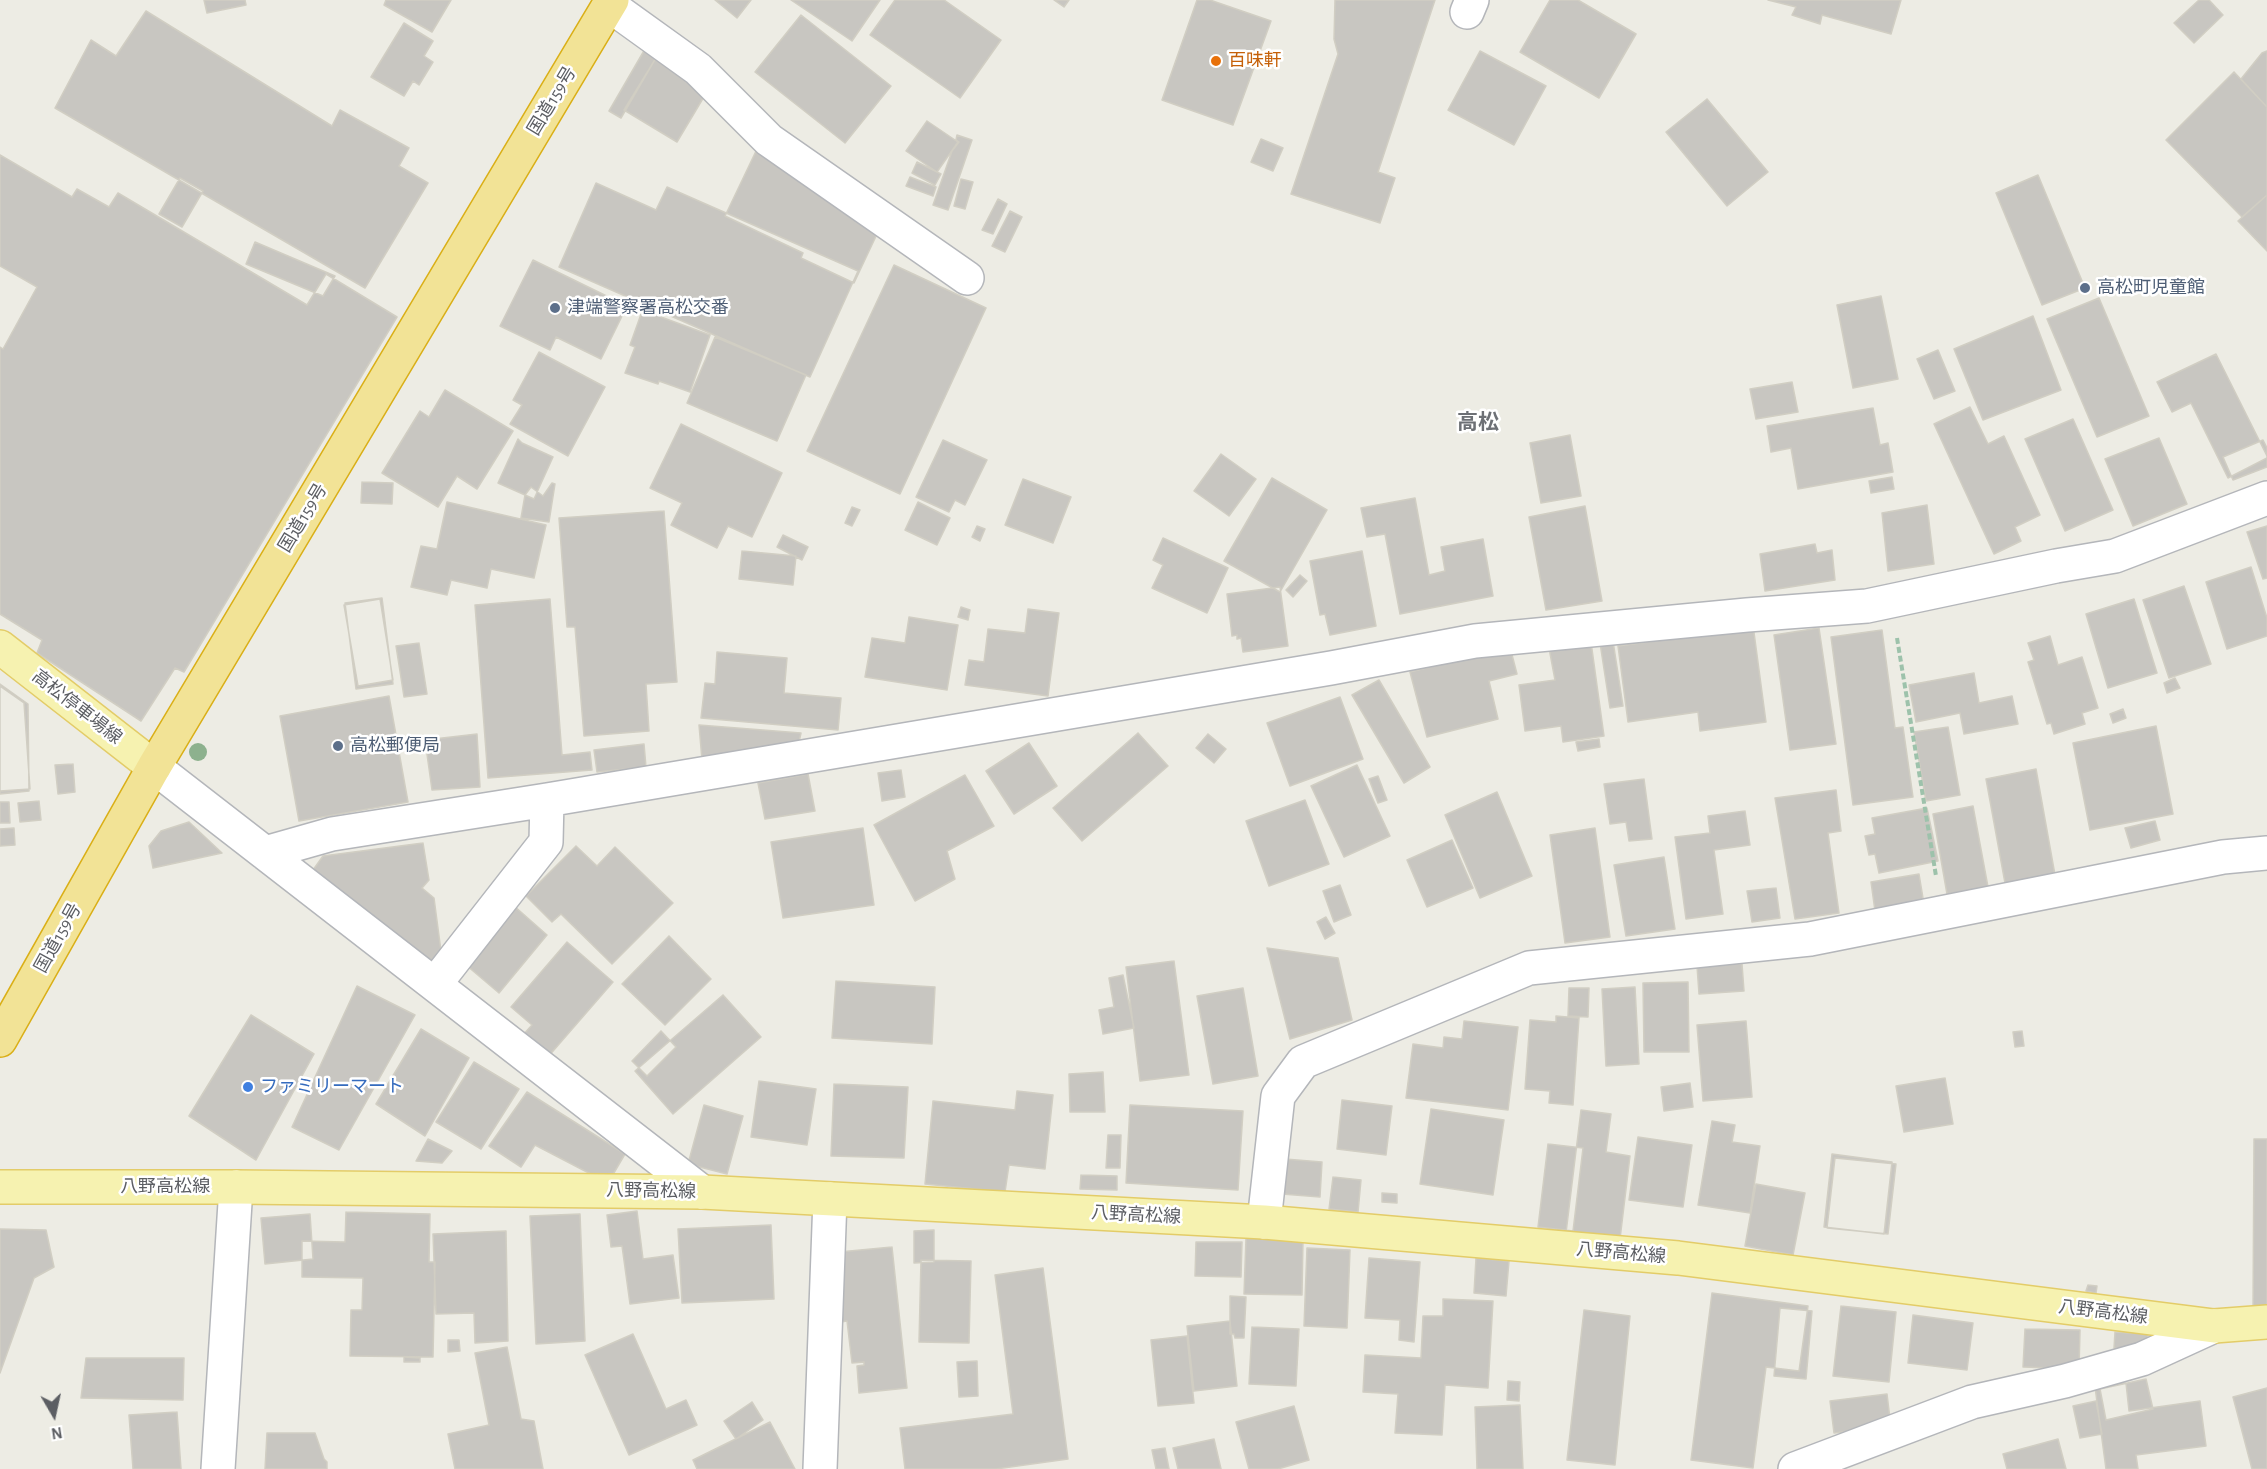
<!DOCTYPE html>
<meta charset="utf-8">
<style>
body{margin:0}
#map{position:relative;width:2267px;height:1469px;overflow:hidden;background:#edece4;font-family:"Alegreya Sans",sans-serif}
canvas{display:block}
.north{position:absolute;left:24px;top:1385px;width:60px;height:60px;-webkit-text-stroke:4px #fff;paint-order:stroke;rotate:171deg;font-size:16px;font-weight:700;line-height:24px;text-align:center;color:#5c5e63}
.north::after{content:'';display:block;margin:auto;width:21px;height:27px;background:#5c5e63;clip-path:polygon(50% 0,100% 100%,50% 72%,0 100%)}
</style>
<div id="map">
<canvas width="2267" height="1469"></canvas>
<div class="north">N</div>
</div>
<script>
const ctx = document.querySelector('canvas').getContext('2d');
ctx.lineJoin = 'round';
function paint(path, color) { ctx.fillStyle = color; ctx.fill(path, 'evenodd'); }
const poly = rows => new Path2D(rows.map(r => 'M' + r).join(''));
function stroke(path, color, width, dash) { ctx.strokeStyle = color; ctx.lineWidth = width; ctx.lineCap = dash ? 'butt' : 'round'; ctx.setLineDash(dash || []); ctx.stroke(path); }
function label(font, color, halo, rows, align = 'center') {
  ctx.font = font + ' "Alegreya Sans","Noto Sans JP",sans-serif'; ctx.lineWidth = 5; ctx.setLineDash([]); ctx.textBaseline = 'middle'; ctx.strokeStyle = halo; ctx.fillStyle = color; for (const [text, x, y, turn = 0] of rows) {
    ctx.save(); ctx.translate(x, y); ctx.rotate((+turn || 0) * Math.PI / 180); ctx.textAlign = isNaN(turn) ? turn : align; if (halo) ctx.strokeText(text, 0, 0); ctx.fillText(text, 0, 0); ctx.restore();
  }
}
const building = poly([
 [204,0,245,0,246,5,207,13,204,0],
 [386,0,451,0,432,32,384,5,386,0],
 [715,0,751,0,737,18,715,0],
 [791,0,880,0,852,41,791,0],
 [895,0,944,0,1001,40,960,98,870,35,895,0],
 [1054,0,1069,0,1064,7,1054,0],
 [1197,0,1210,0,1271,21,1233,125,1162,100,1197,0],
 [1335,0,1435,0,1378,172,1395,178,1380,223,1291,194,1338,54,1334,39,1335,0],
 [1550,0,1578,0,1636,34,1599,98,1520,52,1550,0],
 [1768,0,1901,0,1891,34,1822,15,1820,24,1792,15,1796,7,1768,0],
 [2199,0,2209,0,2223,15,2194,43,2174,23,2199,0],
 [146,11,332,126,340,110,409,148,399,166,428,183,365,288,55,108,91,40,116,56,146,11],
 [801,15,891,86,845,143,755,72,801,15],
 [404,23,433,41,424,56,433,62,419,85,413,81,404,96,371,77,404,23],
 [645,49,657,56,621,118,609,111,645,49],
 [1480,51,1546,86,1514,145,1448,110,1480,51],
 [2267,51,2267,107,2241,79,2262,53,2267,51],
 [656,58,708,90,677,142,624,110,656,58],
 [2234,72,2267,107,2267,195,2242,217,2166,140,2234,72],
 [1707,99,1768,172,1727,206,1666,132,1707,99],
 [927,121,958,142,937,172,906,151,927,121],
 [957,135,972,140,948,210,933,205,952,151,959,142,956,140,957,135],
 [1261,139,1283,148,1273,171,1251,162,1261,139],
 [757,149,886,215,854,283,801,258,803,253,725,216,757,149],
 [0,155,72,197,77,189,109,207,118,193,307,305,326,274,397,317,184,672,175,668,141,721,37,653,42,640,0,614,0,347,3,349,37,287,0,266,0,155],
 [917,162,941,174,935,185,912,173,917,162],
 [2038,175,2085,288,2042,305,1996,193,2038,175],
 [910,177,936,187,933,196,906,186,910,177],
 [180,178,203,191,182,227,159,214,180,178],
 [961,179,973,182,965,209,954,206,961,179],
 [596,183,656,210,667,187,858,271,810,377,559,267,596,183],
 [2267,195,2267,251,2238,221,2267,195],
 [998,199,1007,204,993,234,982,230,998,199],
 [1010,211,1022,217,1005,252,992,246,1010,211],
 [255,242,335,276,323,296,246,264,255,242],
 [533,260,627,306,601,359,556,337,550,350,500,326,533,260],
 [894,265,986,308,900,494,807,451,894,265],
 [1881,296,1898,379,1853,388,1837,305,1881,296],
 [2099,298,2149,416,2097,437,2047,319,2099,298],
 [645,303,664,310,661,317,710,335,690,392,659,381,658,384,625,373,635,347,630,345,645,303],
 [2033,316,2061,390,1983,420,1954,349,2033,316],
 [715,337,806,375,777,441,687,403,715,337],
 [1938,350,1955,391,1934,399,1917,359,1938,350],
 [539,352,605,387,568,456,510,424,522,405,513,400,539,352],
 [2216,354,2267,456,2267,458,2228,478,2191,403,2172,412,2157,382,2216,354],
 [1792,382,1798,412,1756,419,1750,389,1792,382],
 [445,390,513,431,477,489,457,476,438,507,382,473,420,411,429,417,445,390],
 [1970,407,1988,444,2004,436,2040,515,2015,527,2021,541,1994,554,1934,424,1970,407],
 [1873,408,1880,445,1888,443,1893,472,1798,489,1791,448,1771,452,1767,426,1873,408],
 [2073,419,2113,510,2065,531,2025,439,2073,419],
 [681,424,782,473,752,537,728,526,717,548,671,525,682,503,650,488,681,424],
 [1570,435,1581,496,1541,503,1530,443,1570,435],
 [2159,438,2187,504,2133,526,2105,459,2159,438],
 [518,439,522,443,553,457,534,499,498,483,518,439],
 [943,440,987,460,965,505,955,500,949,512,916,497,943,440],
 [2263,440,2267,448,2267,467,2233,480,2223,457,2263,440],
 [1221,454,1256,479,1229,516,1194,491,1221,454],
 [1892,477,1894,489,1871,493,1869,481,1892,477],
 [1272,478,1327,510,1280,592,1224,561,1272,478],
 [1023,479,1071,497,1053,543,1005,525,1023,479],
 [362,482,393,483,392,504,361,503,362,482],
 [552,483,555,484,549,522,521,518,525,495,531,487,543,496,552,483],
 [1415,498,1429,575,1445,571,1441,547,1483,539,1493,596,1400,614,1385,534,1367,537,1361,508,1415,498],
 [447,502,546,525,534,578,491,569,487,588,451,580,447,595,411,587,421,546,437,549,447,502],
 [918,502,950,518,937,545,905,530,918,502],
 [1927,505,1934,564,1888,571,1882,513,1927,505],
 [1585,506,1602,601,1546,610,1529,517,1585,506],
 [852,507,860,510,852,526,845,523,852,507],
 [664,511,677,682,646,684,649,731,584,736,575,627,567,627,559,518,664,511],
 [977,526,985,529,980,541,972,537,977,526],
 [2267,526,2267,578,2263,579,2247,532,2267,526],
 [783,535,808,547,802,560,777,547,783,535],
 [1163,538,1228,568,1207,613,1152,588,1163,565,1153,560,1163,538],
 [1815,544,1817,553,1832,550,1835,580,1765,591,1760,554,1815,544],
 [742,551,796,556,793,585,739,579,742,551],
 [1362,551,1376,626,1330,635,1325,614,1320,615,1310,561,1362,551],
 [2251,567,2267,618,2267,636,2227,649,2206,582,2251,567],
 [1300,575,1307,581,1293,597,1286,590,1300,575],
 [2184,586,2211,664,2169,678,2143,600,2184,586],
 [1280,587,1288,646,1243,652,1241,638,1237,639,1237,635,1232,636,1227,594,1280,587],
 [382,598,393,684,356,689,345,603,382,598],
 [380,599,393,680,358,686,344,605,380,599],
 [550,599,562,755,590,752,592,770,488,778,475,605,550,599],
 [2134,599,2157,673,2108,688,2086,614,2134,599],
 [961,607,970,610,968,620,958,617,961,607],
 [1028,609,1059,613,1048,696,965,685,969,660,984,662,988,629,1025,633,1028,609],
 [909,617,958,625,947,690,865,677,872,638,905,643,909,617],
 [1753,625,1766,722,1700,731,1698,712,1628,722,1618,646,1685,637,1753,625],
 [1819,628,1836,744,1790,750,1774,635,1819,628],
 [1882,630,1895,728,1903,727,1913,797,1853,805,1831,637,1882,630],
 [2050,636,2058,665,2082,657,2098,708,2082,713,2085,724,2054,734,2051,723,2047,724,2028,662,2034,660,2028,643,2050,636],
 [1613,641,1623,706,1610,708,1600,643,1613,641],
 [1591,642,1604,736,1563,742,1561,726,1525,731,1519,685,1555,680,1549,648,1591,642],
 [419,643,427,694,404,697,396,646,419,643],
 [1510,647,1517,674,1489,681,1498,719,1427,737,1410,672,1510,647],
 [717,652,787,658,784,693,841,698,838,730,701,718,705,683,715,684,717,652],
 [1974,673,1979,703,2012,696,2018,724,1964,734,1960,713,1916,722,1909,685,1974,673],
 [2175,678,2180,688,2167,693,2164,683,2175,678],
 [1379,680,1430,767,1404,783,1352,695,1379,680],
 [0,684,28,704,29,791,0,794,0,684],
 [0,686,24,703,30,789,0,791,0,686],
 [389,696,408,802,299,821,280,716,389,696],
 [1340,697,1363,759,1290,786,1267,723,1340,697],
 [2123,709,2126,718,2113,723,2110,714,2123,709],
 [699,725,801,733,799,742,702,760,699,725],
 [2156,726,2173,814,2090,830,2073,743,2156,726],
 [1948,727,1960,795,1926,801,1914,732,1948,727],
 [1138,733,1168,766,1082,841,1053,808,1138,733],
 [477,734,480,787,432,790,425,740,477,734],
 [1208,734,1226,749,1214,763,1196,748,1208,734],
 [1599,739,1600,747,1578,751,1576,742,1599,739],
 [1029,743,1057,786,1014,814,986,771,1029,743],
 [644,744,646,767,597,772,594,750,644,744],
 [73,764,75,792,58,794,55,765,73,764],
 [1357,765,1390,836,1344,857,1311,786,1357,765],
 [2036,769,2055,875,2005,883,1986,779,2036,769],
 [901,770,905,797,882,801,878,773,901,770],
 [808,774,815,811,765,819,758,783,808,774],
 [965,775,994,826,947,851,955,879,915,901,874,825,965,775],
 [1378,776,1387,800,1378,803,1369,779,1378,776],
 [1644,779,1652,839,1629,841,1626,822,1610,824,1604,784,1644,779],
 [1836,790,1841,831,1828,833,1839,913,1795,919,1775,798,1836,790],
 [1497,792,1532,876,1480,898,1445,815,1497,792],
 [1305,800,1329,864,1269,886,1246,821,1305,800],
 [39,801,41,820,20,822,18,803,39,801],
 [0,802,9,802,10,823,0,823,0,802],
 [1973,806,1988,887,1947,894,1933,814,1973,806],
 [1927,808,1938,861,1879,873,1875,854,1869,855,1865,836,1875,834,1872,818,1927,808],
 [1745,811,1750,845,1714,850,1723,914,1686,919,1675,837,1710,833,1708,816,1745,811],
 [2155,821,2160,840,2131,848,2125,828,2155,821],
 [189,822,222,853,153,868,149,846,161,831,189,822],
 [14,828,15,845,0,846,0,829,14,828],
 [863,828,874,905,783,918,771,842,863,828],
 [1595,828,1610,937,1565,943,1550,835,1595,828],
 [1452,840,1473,888,1427,907,1407,860,1452,840],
 [423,843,429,880,422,888,434,898,441,951,430,962,313,870,323,856,423,843],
 [576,846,597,866,615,847,673,903,612,964,561,914,552,922,526,896,576,846],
 [1664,857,1675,929,1626,936,1614,865,1664,857],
 [1919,874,1924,904,1875,911,1871,882,1919,874],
 [1340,885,1351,915,1334,922,1323,891,1340,885],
 [1776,888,1780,918,1752,922,1747,891,1776,888],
 [513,905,547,935,499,993,466,965,513,905],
 [1326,917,1335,933,1325,939,1317,922,1326,917],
 [669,936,711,979,665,1025,622,984,669,936],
 [567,942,613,982,547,1058,522,1036,532,1025,511,1007,567,942],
 [1267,948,1338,958,1352,1020,1290,1039,1267,948],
 [1174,961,1189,1075,1140,1081,1126,967,1174,961],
 [1742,964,1744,991,1699,994,1697,966,1742,964],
 [1123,975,1134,1028,1103,1034,1099,1010,1114,1007,1109,978,1123,975],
 [836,981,935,987,932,1044,832,1038,836,981],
 [1688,982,1689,1052,1644,1052,1643,983,1688,982],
 [357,986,415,1015,339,1150,292,1127,357,986],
 [1635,987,1639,1064,1606,1066,1602,989,1635,987],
 [1243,988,1258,1076,1213,1084,1197,996,1243,988],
 [1569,988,1589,988,1588,1017,1568,1016,1569,988],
 [723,995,761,1037,673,1114,635,1071,723,995],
 [251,1015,314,1054,256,1160,189,1116,251,1015],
 [1556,1016,1579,1018,1573,1105,1549,1103,1550,1091,1525,1089,1530,1020,1556,1022,1556,1016],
 [1464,1021,1518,1027,1508,1110,1406,1098,1413,1044,1443,1048,1444,1037,1462,1039,1464,1021],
 [1746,1021,1752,1097,1703,1101,1697,1025,1746,1021],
 [421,1029,469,1058,425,1136,376,1104,421,1029],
 [661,1031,676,1047,647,1076,632,1061,661,1031],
 [2022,1031,2024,1046,2015,1047,2013,1032,2022,1031],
 [474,1062,519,1089,481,1149,436,1122,474,1062],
 [1103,1072,1105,1112,1070,1112,1069,1074,1103,1072],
 [1945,1078,1953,1124,1904,1132,1896,1086,1945,1078],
 [759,1081,816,1089,807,1145,751,1137,759,1081],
 [1690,1083,1693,1107,1664,1111,1661,1087,1690,1083],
 [834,1084,908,1087,904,1158,831,1156,834,1084],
 [1017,1091,1053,1095,1045,1169,1009,1165,1005,1192,925,1184,933,1101,1015,1110,1017,1091],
 [527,1092,625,1154,608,1183,535,1145,521,1167,489,1146,527,1092],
 [1342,1100,1392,1106,1386,1155,1337,1149,1342,1100],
 [704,1105,743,1116,727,1174,688,1164,704,1105],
 [1130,1105,1243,1111,1238,1190,1126,1183,1130,1105],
 [1431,1109,1504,1120,1493,1195,1420,1184,1431,1109],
 [1581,1110,1611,1114,1606,1152,1630,1156,1620,1239,1566,1233,1581,1110],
 [1712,1121,1735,1125,1732,1142,1760,1146,1750,1213,1698,1205,1712,1121],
 [1108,1135,1121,1135,1120,1168,1106,1168,1108,1135],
 [1638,1137,1692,1145,1683,1207,1629,1200,1638,1137],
 [428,1139,452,1151,442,1163,416,1161,428,1139],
 [2254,1139,2267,1139,2267,1314,2253,1314,2254,1139],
 [1548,1144,1583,1148,1573,1231,1538,1227,1548,1144],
 [1832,1154,1892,1162,1884,1234,1824,1227,1832,1154],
 [1835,1158,1896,1164,1888,1234,1827,1228,1835,1158],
 [1285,1159,1322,1162,1320,1197,1282,1194,1285,1159],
 [1081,1175,1117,1176,1117,1190,1080,1189,1081,1175],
 [1333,1177,1361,1180,1358,1212,1329,1209,1333,1177],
 [1756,1184,1805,1193,1793,1255,1745,1246,1756,1184],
 [1382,1193,1397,1194,1397,1203,1382,1202,1382,1193],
 [637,1211,643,1259,673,1255,679,1298,630,1304,622,1246,611,1247,607,1215,637,1211],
 [346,1212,430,1214,429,1262,435,1262,433,1357,350,1356,351,1310,362,1310,363,1278,302,1277,302,1241,345,1242,346,1212],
 [310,1214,313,1259,265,1264,261,1218,310,1214],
 [580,1214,585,1341,536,1344,530,1216,580,1214],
 [771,1225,774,1299,682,1303,678,1229,771,1225],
 [0,1229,46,1230,54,1267,34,1278,0,1373,0,1229],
 [934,1230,934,1262,914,1263,914,1231,934,1230],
 [506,1231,508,1341,475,1343,474,1313,436,1314,433,1234,506,1231],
 [1246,1238,1303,1239,1302,1295,1244,1294,1246,1238],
 [1196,1242,1242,1242,1241,1277,1195,1276,1196,1242],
 [892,1247,907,1388,859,1393,857,1366,864,1365,864,1362,852,1363,847,1321,841,1322,839,1252,892,1247],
 [1307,1248,1350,1250,1347,1328,1304,1326,1307,1248],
 [1369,1258,1420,1262,1414,1342,1399,1340,1400,1320,1365,1318,1369,1258],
 [1476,1258,1509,1261,1506,1296,1474,1293,1476,1258],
 [921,1260,971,1261,969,1343,919,1342,921,1260],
 [1043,1268,1068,1459,996,1469,905,1469,900,1428,1013,1414,995,1275,1043,1268],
 [2088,1285,2097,1286,2096,1293,2086,1291,2088,1285],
 [1712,1293,1808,1306,1799,1371,1766,1367,1753,1468,1691,1460,1712,1293],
 [1230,1296,1246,1297,1244,1338,1235,1338,1234,1334,1230,1334,1230,1296],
 [1443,1299,1493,1301,1488,1388,1445,1385,1442,1435,1395,1433,1398,1394,1363,1392,1365,1355,1421,1358,1423,1316,1443,1316,1443,1299],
 [1841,1306,1896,1312,1889,1382,1833,1376,1841,1306],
 [1780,1308,1812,1311,1806,1379,1774,1376,1780,1308],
 [1584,1310,1630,1316,1615,1465,1567,1460,1584,1310],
 [1913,1315,1973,1323,1967,1370,1908,1363,1913,1315],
 [1230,1321,1237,1386,1194,1391,1187,1326,1230,1321],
 [1252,1327,1299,1329,1296,1386,1249,1384,1252,1327],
 [2025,1329,2080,1330,2079,1369,2023,1367,2025,1329],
 [2115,1332,2148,1334,2147,1350,2114,1348,2115,1332],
 [633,1334,666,1409,686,1400,697,1425,629,1455,585,1355,633,1334],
 [1187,1336,1194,1403,1158,1406,1151,1340,1187,1336],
 [448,1340,459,1340,460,1351,448,1352,448,1340],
 [507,1347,521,1419,534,1421,543,1469,455,1469,448,1434,489,1425,475,1353,507,1347],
 [404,1357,420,1358,420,1362,404,1362,404,1357],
 [86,1358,184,1358,183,1400,81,1398,86,1358],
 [977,1361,978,1396,959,1397,957,1362,977,1361],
 [2146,1379,2153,1409,2106,1420,2100,1389,2146,1379],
 [1508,1381,1520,1382,1519,1401,1507,1400,1508,1381],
 [2126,1383,2129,1411,2200,1401,2206,1446,2136,1455,2138,1469,2106,1469,2095,1387,2126,1383],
 [2267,1388,2267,1469,2252,1469,2233,1397,2267,1388],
 [1887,1394,1891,1427,1834,1433,1830,1401,1887,1394],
 [2096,1401,2102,1434,2080,1438,2073,1406,2096,1401],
 [752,1402,763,1420,736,1439,724,1421,752,1402],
 [1520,1405,1523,1469,1477,1469,1475,1407,1520,1405],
 [1294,1406,1309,1460,1278,1469,1249,1469,1236,1422,1294,1406],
 [177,1412,181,1469,133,1469,129,1415,177,1412],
 [770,1422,795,1469,697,1469,693,1460,770,1422],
 [267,1433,315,1433,324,1459,327,1462,327,1469,265,1469,267,1433],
 [1214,1439,1221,1469,1178,1469,1173,1448,1214,1439],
 [2058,1439,2066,1469,2007,1469,2003,1454,2058,1439],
 [1165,1448,1169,1469,1156,1469,1152,1450,1165,1448]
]);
const path = poly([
 [1897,638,1936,876]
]);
const minor = poly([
 [609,5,698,69,769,140,967,278],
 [1467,12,1472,0],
 [154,767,702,1192],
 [265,853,332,834,547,800,1331,668,1475,641,1747,615,1867,606,2056,566,2115,556,2267,498],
 [435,984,546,842,547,800],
 [1264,1222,1278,1096,1303,1062,1529,968,1810,939,2223,857,2267,853],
 [218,1469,236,1187],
 [820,1469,830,1199],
 [1795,1469,1972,1402,2065,1381,2142,1359,2214,1326]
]);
const major = poly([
 [0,647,154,767],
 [0,1187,236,1187,702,1192,1264,1222,1678,1258,2214,1326,2267,1322]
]);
const highway = poly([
 [0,1040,154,767,612,0]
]);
const trees = [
 [198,752]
];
const markers = [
 [1216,61,6,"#e8710a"],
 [2085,288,6,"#5c6f8a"],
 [555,308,6,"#5c6f8a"],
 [338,746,6,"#5c6f8a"],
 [248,1087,6,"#3f7fe0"]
];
const foodNames = [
 ["百味軒",1228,61]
];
const streetNames = [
 ["国道159号",552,101,-59],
 ["国道159号",303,518,-59],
 ["高松停車場線",77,707,38],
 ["国道159号",58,938,-61],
 ["八野高松線",165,1187],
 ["八野高松線",651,1191,1],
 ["八野高松線",1136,1215,3],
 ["八野高松線",1621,1253,5],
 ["八野高松線",2103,1312,7]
];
const serviceNames = [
 ["高松町児童館",2097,288],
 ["津端警察署高松交番",567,308],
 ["高松郵便局",350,746]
];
const shopNames = [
 ["ファミリーマート",260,1087]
];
const quarterNames = [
 ["高松",1478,423]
];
paint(building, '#c8c6c1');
stroke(building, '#d1cec3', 1.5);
stroke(minor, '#b4b6ba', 36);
stroke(major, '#e3cc68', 36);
stroke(highway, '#daaf17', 36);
stroke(path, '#9dc2ab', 4, [6, 3]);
stroke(minor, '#fff', 33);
stroke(major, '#f6f2b0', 33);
stroke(highway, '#f2e396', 33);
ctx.fillStyle = '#8db18e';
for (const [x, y] of trees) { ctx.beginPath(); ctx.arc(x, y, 9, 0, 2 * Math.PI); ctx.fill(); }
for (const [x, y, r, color] of markers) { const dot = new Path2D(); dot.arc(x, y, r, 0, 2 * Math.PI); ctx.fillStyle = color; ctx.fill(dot); stroke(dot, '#fff', 2); }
label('18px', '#c56008', '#fff', foodNames, 'left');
label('18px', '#5c5e63', '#fff', streetNames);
label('18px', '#4e5e75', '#fff', serviceNames, 'left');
label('18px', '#366cbe', '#fff', shopNames, 'left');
label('bold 21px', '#6d7075', '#fff', quarterNames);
</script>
